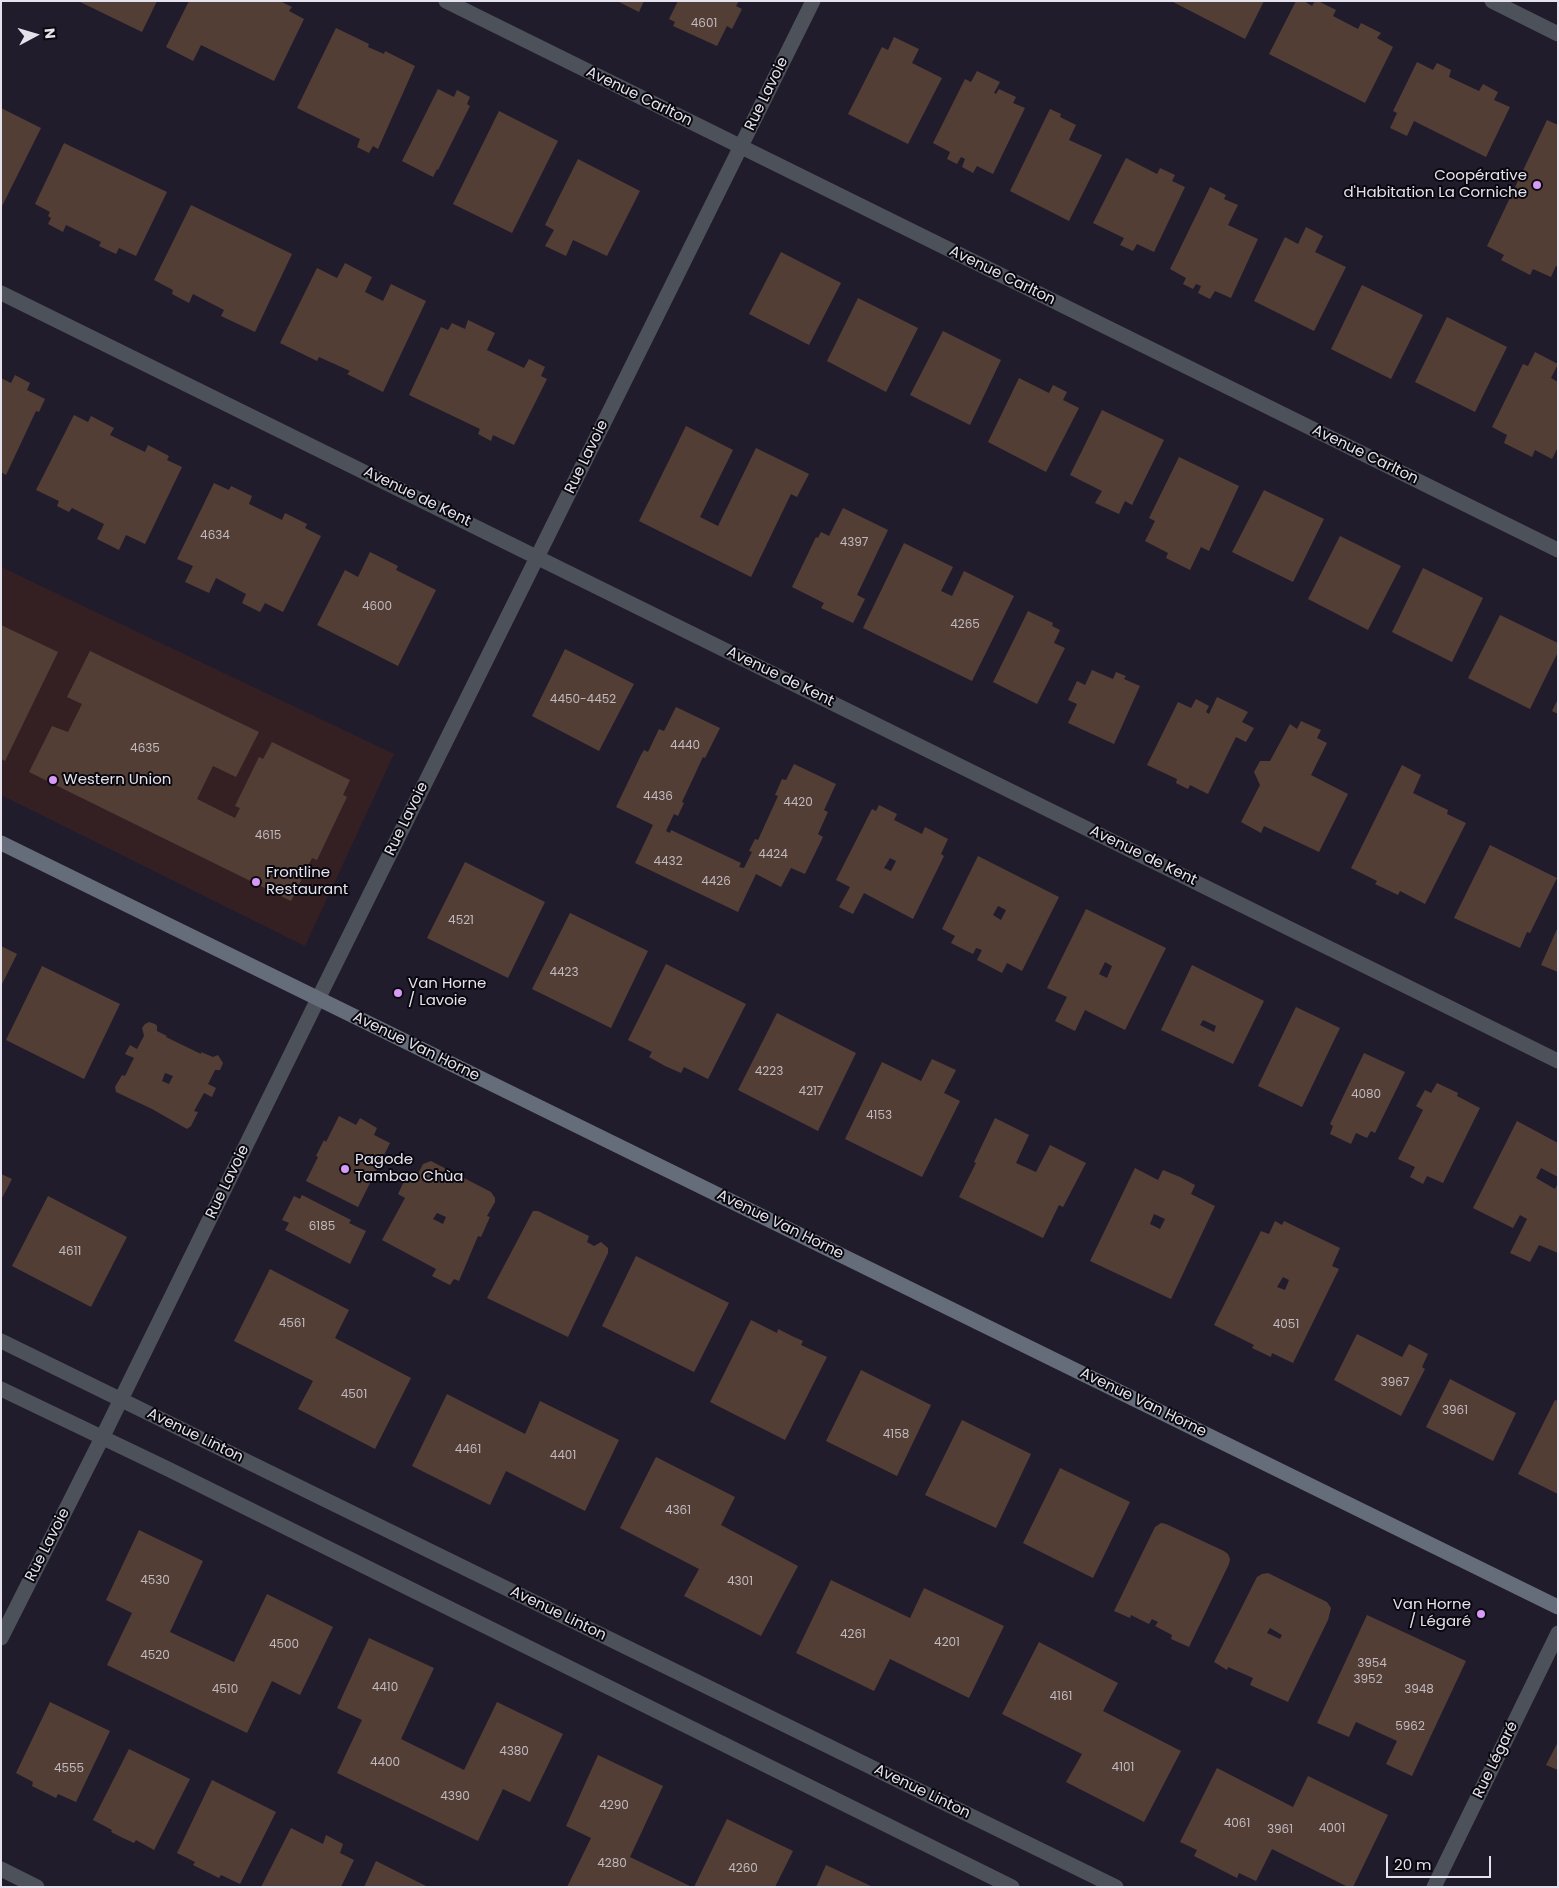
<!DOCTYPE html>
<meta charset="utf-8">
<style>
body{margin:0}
#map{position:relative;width:1559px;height:1888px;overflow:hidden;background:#211c2c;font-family:Poppins,sans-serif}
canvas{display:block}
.frame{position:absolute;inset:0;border:2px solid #e5e2ed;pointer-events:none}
.north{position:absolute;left:10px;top:10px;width:50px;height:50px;-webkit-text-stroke:4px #0a080f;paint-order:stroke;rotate:84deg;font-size:14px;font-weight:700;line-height:20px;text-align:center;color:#e5e2ed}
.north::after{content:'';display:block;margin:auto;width:18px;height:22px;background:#e5e2ed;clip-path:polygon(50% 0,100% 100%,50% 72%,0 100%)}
.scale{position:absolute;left:1386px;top:1856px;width:105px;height:22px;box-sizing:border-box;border:2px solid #e5e2ed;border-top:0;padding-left:6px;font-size:15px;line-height:18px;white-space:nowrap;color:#e5e2ed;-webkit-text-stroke:4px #0a080f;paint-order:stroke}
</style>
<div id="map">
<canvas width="1559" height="1888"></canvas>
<div class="frame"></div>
<div class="north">N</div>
<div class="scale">20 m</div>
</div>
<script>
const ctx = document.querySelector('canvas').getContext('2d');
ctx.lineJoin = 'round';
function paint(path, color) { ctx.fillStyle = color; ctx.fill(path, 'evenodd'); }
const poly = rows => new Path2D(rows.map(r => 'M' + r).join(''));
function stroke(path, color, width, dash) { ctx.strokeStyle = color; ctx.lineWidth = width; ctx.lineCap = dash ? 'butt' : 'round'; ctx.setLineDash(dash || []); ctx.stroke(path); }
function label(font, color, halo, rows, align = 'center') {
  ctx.font = font + ' Poppins,sans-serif'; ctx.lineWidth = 4; ctx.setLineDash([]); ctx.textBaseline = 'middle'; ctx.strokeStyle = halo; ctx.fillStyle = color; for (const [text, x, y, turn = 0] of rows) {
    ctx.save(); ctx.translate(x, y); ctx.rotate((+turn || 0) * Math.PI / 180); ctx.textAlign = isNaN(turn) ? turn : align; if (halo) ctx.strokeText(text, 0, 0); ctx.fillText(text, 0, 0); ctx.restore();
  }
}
const commercial = poly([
 [1,567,394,754,305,946,1,795]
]);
const building = poly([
 [78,1,157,1,142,32],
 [189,1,280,1,292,7,289,11,304,19,274,81,201,45,193,61,166,47],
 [617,1,644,1,639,12],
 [678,1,739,1,736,6,742,9,732,29,727,26,717,46,673,26,675,22,669,19],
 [1171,1,1264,1,1245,39],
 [1296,1,1304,1,1312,6,1315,1,1318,1,1336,10,1333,16,1358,29,1361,23,1381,33,1377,38,1393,47,1365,103,1269,54],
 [336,28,369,44,368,47,384,54,385,51,415,66,378,149,373,146,369,153,357,147,360,139,297,108],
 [894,37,919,49,912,63,942,78,908,144,848,114,882,47,888,50],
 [1417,62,1433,70,1437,63,1451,70,1449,77,1479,91,1483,84,1498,92,1494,100,1510,107,1486,157,1414,121,1407,136,1390,128,1397,113,1393,111],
 [977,71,1000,82,994,93,996,94,999,89,1016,97,1013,103,1025,108,993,174,977,166,973,173,962,167,965,159,961,157,957,164,947,159,950,152,933,143,965,79,971,82],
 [438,89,454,97,457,90,470,97,467,104,470,106,438,170,437,169,433,177,402,161],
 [1,108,41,128,1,208],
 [1050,109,1061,114,1060,117,1076,125,1069,140,1102,155,1069,221,1010,191],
 [499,111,558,141,512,233,453,204],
 [1547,120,1558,125,1558,267,1556,266,1551,277,1533,269,1530,275,1501,260,1504,255,1487,246],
 [64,143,167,192,136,256,119,248,116,254,99,246,101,242,66,225,63,232,48,224,51,218,48,216,50,212,35,204],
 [1126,158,1157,174,1160,168,1175,175,1172,181,1185,187,1154,252,1137,244,1133,251,1120,245,1124,238,1093,223],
 [578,159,640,191,607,256,573,240,566,256,545,246,554,230,545,225],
 [1210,187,1226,195,1224,199,1238,205,1228,225,1258,239,1231,298,1215,291,1210,299,1198,293,1201,286,1196,284,1193,289,1183,284,1186,278,1170,269],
 [191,205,292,254,255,332,221,316,224,310,193,294,189,303,172,294,173,290,154,280],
 [1306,227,1323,236,1315,252,1346,267,1314,331,1254,301,1285,237,1298,244],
 [781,252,841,283,809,345,749,314],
 [345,263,372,277,365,292,383,301,391,284,426,301,383,392,347,374,350,371,319,357,317,361,280,343,317,268,337,278],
 [1362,285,1423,315,1391,379,1331,349],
 [858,298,918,328,886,392,827,361],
 [1447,317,1507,347,1475,412,1415,382],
 [468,320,495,333,487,350,524,368,529,359,545,367,541,376,547,379,514,445,493,435,491,441,478,434,480,429,409,395,441,327,448,330,452,323,465,329],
 [943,331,1001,360,970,425,910,395],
 [1535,352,1558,364,1551,378,1558,382,1558,447,1552,459,1535,450,1532,457,1504,443,1507,435,1492,427,1523,364,1528,366],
 [15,375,30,383,27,390,45,399,39,412,36,411,6,475,1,472,1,378,11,383],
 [1019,378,1049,393,1053,385,1067,392,1063,400,1079,408,1046,472,988,442],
 [1102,410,1164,440,1132,505,1125,501,1119,514,1095,503,1102,491,1070,475],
 [74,415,88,422,91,416,114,428,110,435,145,452,148,445,169,456,167,460,182,467,145,544,126,535,119,550,97,539,104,524,72,508,69,512,57,506,59,501,36,490],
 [686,426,733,450,700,517,718,526,756,448,809,474,797,497,791,494,751,577,639,521],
 [1179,457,1239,486,1209,551,1201,547,1190,570,1166,558,1168,553,1145,541,1155,521,1149,518],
 [214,483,229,490,231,486,252,496,249,504,282,520,285,513,307,524,305,528,321,536,283,612,265,603,260,612,242,603,246,594,216,578,209,593,185,582,193,566,177,559],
 [1264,490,1324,519,1293,582,1232,552],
 [843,508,888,530,857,595,865,599,853,623,821,608,824,603,792,587,816,537,818,538,821,532,829,536],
 [1340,536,1401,566,1368,630,1308,599],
 [904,543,953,567,941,591,952,596,964,571,1014,596,972,681,863,628],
 [370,552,398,566,396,570,436,590,398,666,317,625,345,570,358,577],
 [1423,568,1483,598,1452,662,1392,632],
 [1028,611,1053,623,1052,626,1060,630,1054,643,1065,648,1037,704,993,682],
 [1500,615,1558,643,1558,652,1530,709,1468,678],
 [1,625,58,652,5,761,1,759],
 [565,649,634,684,599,751,532,716],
 [90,651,259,732,236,777,213,766,197,799,235,818,240,808,235,806,259,757,263,759,272,742,350,780,343,795,347,797,317,860,312,858,291,901,29,772,52,726,68,732,82,704,67,697],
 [1092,670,1113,679,1116,672,1126,676,1124,679,1140,686,1114,744,1068,723,1077,704,1068,700,1077,681,1085,685],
 [1217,697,1248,712,1242,722,1254,728,1246,742,1236,737,1208,794,1190,785,1188,789,1176,783,1177,779,1147,765,1178,702,1191,708,1196,699,1209,706,1206,712,1209,714],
 [1558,699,1558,714,1552,711],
 [676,707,720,728,705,758,703,757,682,802,684,803,678,816,674,814,666,831,670,833,671,830,741,863,739,867,744,868,752,852,749,851,755,839,758,840,778,796,775,795,782,779,786,780,794,764,836,784,824,810,828,812,818,834,823,837,805,874,791,868,781,887,756,874,738,912,635,863,653,825,616,807,641,755,644,750,648,752,659,729,664,731],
 [1301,721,1321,730,1317,738,1327,743,1311,775,1348,794,1319,852,1264,826,1261,833,1241,822,1260,785,1254,772,1260,761,1270,761,1290,724,1297,729],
 [1402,765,1421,775,1413,793,1448,810,1447,814,1466,823,1425,904,1400,891,1398,895,1375,884,1377,881,1351,868],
 [879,805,897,814,894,820,922,834,925,827,948,839,941,854,944,856,913,919,864,893,853,914,839,907,850,887,836,880,872,809,876,811],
 [890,858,896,861,891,871,884,868],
 [1490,845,1557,878,1530,933,1527,932,1520,948,1454,918],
 [978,856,1059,897,1022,971,1007,963,1002,973,977,960,982,950,976,948,973,954,951,943,955,936,942,929],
 [998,906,1006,910,1001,920,993,915],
 [465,862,545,902,508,978,427,938],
 [1086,909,1166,948,1125,1030,1085,1010,1075,1031,1055,1021,1067,997,1047,988],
 [1105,962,1112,966,1107,978,1099,974],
 [570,913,648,951,611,1028,532,989],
 [1558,927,1558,972,1541,965],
 [1,946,17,954,1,986],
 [666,964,746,1004,708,1079,684,1067,681,1073,665,1066,649,1057,652,1052,628,1040],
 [1192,965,1264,1001,1233,1064,1161,1030],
 [1203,1020,1216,1026,1214,1032,1200,1025],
 [42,966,120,1004,84,1079,6,1040],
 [1296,1007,1340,1028,1302,1107,1258,1086],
 [777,1013,856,1053,818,1131,738,1090],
 [149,1022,155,1024,157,1026,157,1031,167,1036,166,1037,201,1054,201,1052,213,1057,218,1055,223,1063,220,1070,215,1070,208,1084,216,1088,212,1097,204,1093,194,1111,198,1112,191,1126,187,1129,152,1109,116,1092,115,1087,122,1075,125,1076,134,1058,125,1054,130,1045,137,1049,144,1036,142,1028,145,1024],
 [165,1073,173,1076,169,1084,162,1081],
 [1364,1053,1405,1072,1375,1133,1371,1131,1367,1138,1356,1133,1351,1144,1330,1134,1333,1126,1330,1124],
 [932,1059,956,1070,944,1093,960,1101,922,1177,845,1139,882,1062,921,1081],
 [1437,1083,1458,1093,1457,1096,1480,1108,1443,1183,1427,1176,1423,1184,1410,1177,1415,1167,1398,1159,1423,1110,1416,1106,1425,1090,1431,1093],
 [339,1116,356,1125,360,1118,377,1128,374,1135,390,1143,358,1207,306,1181,318,1157,316,1156,324,1140,326,1142],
 [995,1118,1029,1135,1016,1163,1036,1172,1050,1145,1086,1163,1063,1207,1059,1205,1043,1238,959,1197,976,1163,974,1162],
 [1517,1121,1558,1143,1558,1177,1541,1168,1536,1178,1555,1189,1558,1183,1558,1253,1539,1245,1530,1262,1510,1253,1527,1219,1520,1215,1513,1228,1473,1208],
 [431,1161,491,1192,495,1198,495,1202,487,1216,490,1217,481,1237,478,1236,459,1281,454,1279,450,1285,432,1276,436,1269,382,1240,405,1198,398,1194,407,1175,415,1180,423,1164],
 [437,1213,446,1217,443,1224,433,1219],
 [1135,1168,1158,1180,1163,1170,1180,1177,1195,1185,1191,1194,1215,1206,1171,1299,1090,1261],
 [1154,1214,1165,1219,1160,1229,1150,1224],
 [1,1174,12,1179,1,1200],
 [302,1195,351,1220,349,1223,366,1231,350,1264,285,1230,289,1223,282,1220,294,1196,300,1199],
 [48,1196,127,1237,91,1307,12,1266],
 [533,1211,538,1211,589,1236,587,1242,594,1246,601,1242,608,1248,608,1253,568,1337,487,1298],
 [1275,1221,1282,1225,1284,1221,1340,1248,1332,1266,1339,1269,1293,1363,1272,1353,1271,1357,1252,1348,1254,1345,1214,1325,1261,1231,1269,1234],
 [1283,1277,1289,1280,1285,1290,1277,1287],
 [636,1256,729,1303,694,1372,602,1326],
 [270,1269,349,1310,335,1338,411,1378,375,1449,298,1409,313,1381,234,1341],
 [751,1320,777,1333,778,1329,792,1336,803,1341,801,1345,827,1357,785,1440,710,1402],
 [1357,1334,1402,1357,1409,1344,1428,1354,1422,1367,1425,1369,1401,1416,1334,1380],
 [861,1370,931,1405,897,1476,826,1441],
 [1450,1379,1516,1413,1493,1461,1426,1427],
 [447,1394,525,1434,540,1401,619,1440,585,1511,506,1471,490,1505,412,1466],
 [1555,1400,1558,1401,1558,1494,1518,1474],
 [962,1420,1031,1454,996,1528,925,1495],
 [656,1457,735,1497,721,1525,798,1566,761,1636,684,1596,699,1569,620,1528],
 [1060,1468,1130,1502,1093,1578,1023,1543],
 [1161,1523,1166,1524,1224,1551,1228,1554,1230,1559,1229,1564,1189,1647,1171,1639,1172,1635,1155,1626,1158,1622,1152,1619,1149,1624,1131,1615,1130,1618,1114,1611,1155,1527],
 [139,1530,203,1561,170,1632,234,1662,267,1594,333,1627,300,1695,272,1681,247,1733,107,1665,132,1613,106,1600],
 [1268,1573,1327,1602,1331,1608,1328,1620,1288,1702,1250,1685,1253,1678,1228,1667,1227,1670,1214,1662,1257,1577,1262,1574],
 [1270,1628,1282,1635,1280,1639,1267,1633],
 [831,1580,910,1618,924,1588,1004,1626,969,1698,890,1659,874,1691,796,1653],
 [1367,1615,1466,1661,1412,1776,1386,1764,1397,1741,1356,1722,1349,1737,1317,1723],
 [369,1638,434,1668,401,1739,464,1770,497,1702,563,1734,530,1802,503,1789,478,1841,337,1773,362,1720,337,1708],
 [1039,1642,1118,1683,1103,1711,1181,1751,1144,1822,1066,1782,1082,1754,1002,1714],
 [50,1702,110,1731,76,1802,58,1794,56,1798,32,1786,33,1782,16,1773],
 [1558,1742,1558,1770,1546,1765],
 [129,1749,190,1779,154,1850,136,1840,134,1843,123,1838,111,1832,112,1830,93,1820],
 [598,1755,663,1786,630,1857,692,1887,567,1887,591,1838,566,1826],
 [1217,1768,1293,1807,1308,1776,1388,1815,1353,1887,1348,1887,1272,1849,1256,1881,1239,1873,1237,1878,1194,1856,1197,1850,1180,1842],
 [212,1780,276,1812,240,1884,221,1875,219,1878,193,1865,195,1862,177,1853],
 [727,1819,793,1851,775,1887,694,1887],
 [291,1828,323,1844,326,1835,343,1844,340,1853,354,1860,341,1887,261,1887],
 [376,1861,428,1887,364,1887],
 [826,1865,873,1887,816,1887]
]);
const street = poly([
 [446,1,1558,550],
 [1492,1,1558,34],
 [1,293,1558,1061],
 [1,1341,1116,1887],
 [1,1389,168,1469,1012,1887],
 [1,1638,102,1438,318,999,813,1],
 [1,1869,37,1887],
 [1434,1887,1558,1633]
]);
const secondary = poly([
 [1,843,1558,1607]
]);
const markers = [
 [1537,185,5,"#d99af7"],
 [53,780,5,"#d99af7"],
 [256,882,5,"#d99af7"],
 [398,993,5,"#d99af7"],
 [345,1169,5,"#d99af7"],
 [1481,1614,5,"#d99af7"]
];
const numberNames = [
 ["4601",704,24],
 ["4634",215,536],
 ["4397",854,543],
 ["4600",377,607],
 ["4265",965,625],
 ["4450-4452",583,700],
 ["4440",685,746],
 ["4635",145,749],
 ["4436",658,797],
 ["4420",798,803],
 ["4615",268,836],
 ["4424",773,855],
 ["4432",668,862],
 ["4426",716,882],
 ["4521",461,921],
 ["4423",564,973],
 ["4223",769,1072],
 ["4217",811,1092],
 ["4080",1366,1095],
 ["4153",879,1116],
 ["6185",322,1227],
 ["4611",70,1252],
 ["4561",292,1324],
 ["4051",1286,1325],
 ["3967",1395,1383],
 ["4501",354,1395],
 ["3961",1455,1411],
 ["4158",896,1435],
 ["4461",468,1450],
 ["4401",563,1456],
 ["4361",678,1511],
 ["4530",155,1581],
 ["4301",740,1582],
 ["4261",853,1635],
 ["4201",947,1643],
 ["4500",284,1645],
 ["4520",155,1656],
 ["3954",1372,1664],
 ["3952",1368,1680],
 ["4410",385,1688],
 ["4510",225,1690],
 ["3948",1419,1690],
 ["4161",1061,1697],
 ["5962",1410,1727],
 ["4380",514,1752],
 ["4400",385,1763],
 ["4101",1123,1768],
 ["4555",69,1769],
 ["4390",455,1797],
 ["4290",614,1806],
 ["4061",1237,1824],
 ["4001",1332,1829],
 ["3961",1280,1830],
 ["4280",612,1864],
 ["4260",743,1869]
];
const streetNames = [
 ["Rue Lavoie",767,94,-64],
 ["Avenue Carlton",639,97,26],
 ["Avenue Carlton",1002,276,26],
 ["Avenue Carlton",1365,455,26],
 ["Rue Lavoie",587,457,-64],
 ["Avenue de Kent",417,497,26],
 ["Avenue de Kent",780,677,26],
 ["Rue Lavoie",407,819,-64],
 ["Avenue de Kent",1143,856,26],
 ["Avenue Van Horne",416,1047,26],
 ["Rue Lavoie",228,1182,-64],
 ["Avenue Van Horne",780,1225,26],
 ["Avenue Van Horne",1143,1403,26],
 ["Avenue Linton",195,1436,26],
 ["Rue Lavoie",48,1545,-63],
 ["Avenue Linton",558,1614,26],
 ["Rue Légaré",1496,1760,-64],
 ["Avenue Linton",922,1792,26]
];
const poiNames = [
 ["Coopérative",1527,176,"right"],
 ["d'Habitation La Corniche",1527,193,"right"],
 ["Western Union",63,780],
 ["Frontline",266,873],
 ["Restaurant",266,890],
 ["Van Horne",408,984],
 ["/ Lavoie",408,1001],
 ["Pagode",355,1160],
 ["Tambao Chùa",355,1177],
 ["Van Horne",1471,1605,"right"],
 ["/ Légaré",1471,1622,"right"]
];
paint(commercial, '#342022');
paint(building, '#533e36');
stroke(street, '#4d5159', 15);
stroke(secondary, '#666d7a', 15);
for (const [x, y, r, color] of markers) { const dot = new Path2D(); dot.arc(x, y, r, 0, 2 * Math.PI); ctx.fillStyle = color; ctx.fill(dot); stroke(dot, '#0a080f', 2); }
label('12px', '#c0b9bf', null, numberNames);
label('15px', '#e5e2ed', '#0a080f', streetNames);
label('15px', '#e5e2ed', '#0a080f', poiNames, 'left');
</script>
